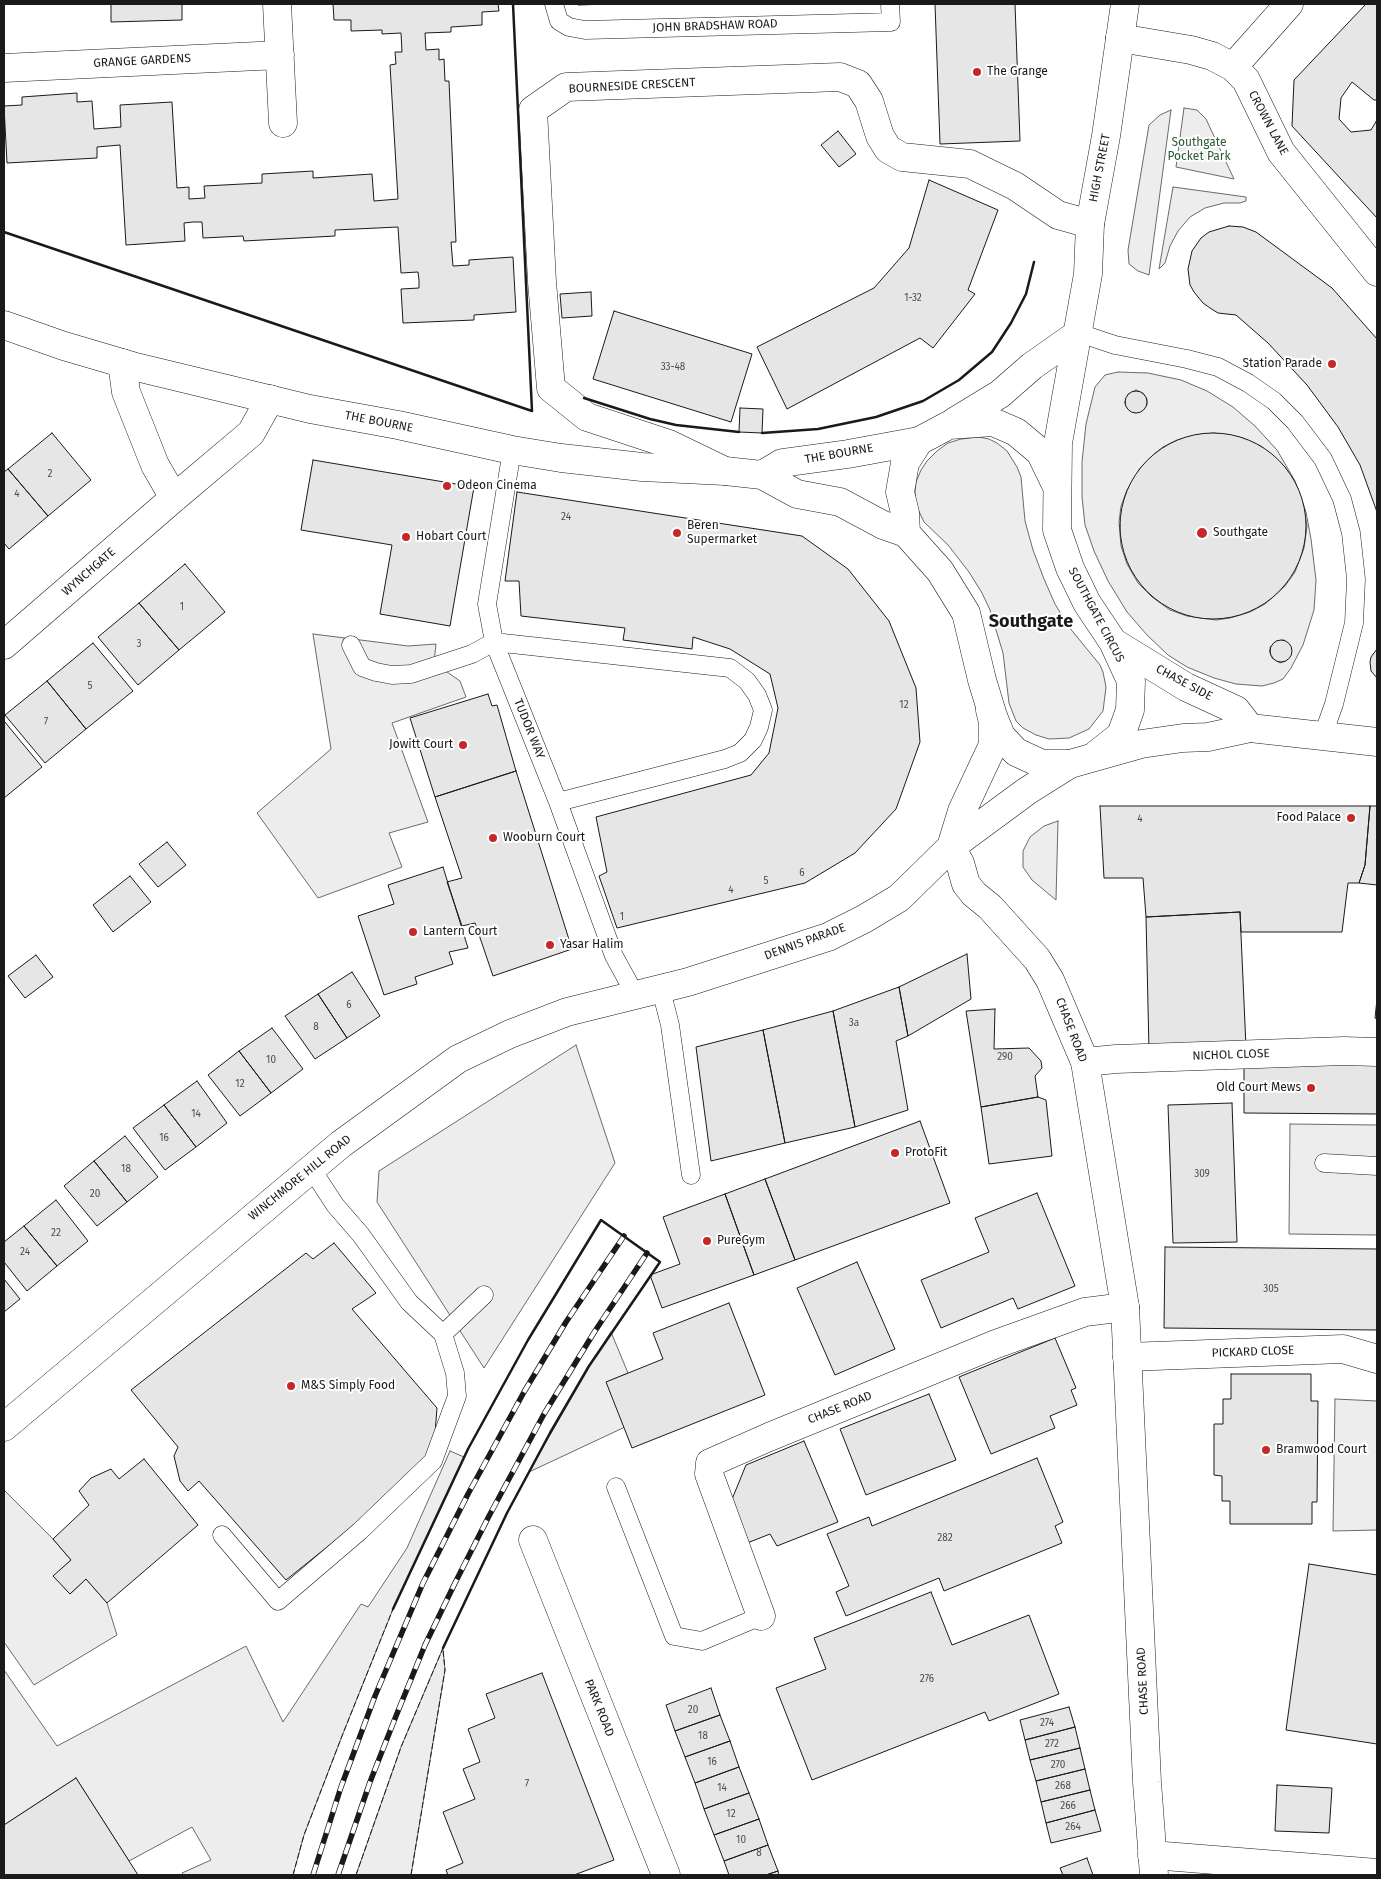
<!DOCTYPE html>
<style>
body{margin:0}
#map{position:relative;width:1381px;height:1879px;overflow:hidden;background:#fff;font-family:"Fira Sans",sans-serif}
canvas{display:block}
.frame{position:absolute;inset:0;border:5px solid #1a1a1a;pointer-events:none}
</style>
<div id="map">
<canvas width="1381" height="1879"></canvas>
<div class="frame"></div>
</div>
<script>
const ctx = document.querySelector('canvas').getContext('2d');
ctx.lineJoin = 'round';
function paint(path, color) { ctx.fillStyle = color; ctx.fill(path, 'evenodd'); }
const poly = rows => new Path2D(rows.map(r => 'M' + r).join(''));
function stroke(path, color, width, dash) { ctx.strokeStyle = color; ctx.lineWidth = width; ctx.lineCap = dash ? 'butt' : 'round'; ctx.setLineDash(dash || []); ctx.stroke(path); }
function label(font, color, halo, rows, align = 'center') {
  ctx.font = font + ' "Fira Sans",sans-serif'; ctx.lineWidth = 4; ctx.setLineDash([]); ctx.textBaseline = 'middle'; ctx.strokeStyle = halo; ctx.fillStyle = color; for (const [text, x, y, turn = 0] of rows) {
    ctx.save(); ctx.translate(x, y); ctx.rotate((+turn || 0) * Math.PI / 180); ctx.textAlign = isNaN(turn) ? turn : align; if (halo) ctx.strokeText(text, 0, 0); ctx.fillText(text, 0, 0); ctx.restore();
  }
}
const built = poly([
 [1184,108,1197,110,1206,119,1234,179,1176,167,1184,108],
 [1171,110,1149,275,1138,271,1129,264,1128,250,1149,125,1160,115,1171,110],
 [1173,187,1246,197,1246,201,1240,203,1224,203,1205,208,1190,217,1178,231,1170,246,1165,263,1159,269,1173,187],
 [1118,372,1148,373,1181,380,1207,391,1233,407,1255,426,1277,450,1295,481,1306,512,1311,539,1316,580,1314,610,1303,645,1291,668,1283,679,1274,683,1262,686,1236,684,1214,678,1187,667,1168,655,1147,635,1127,612,1108,581,1094,551,1085,525,1082,497,1082,462,1086,424,1095,387,1105,375,1118,372],
 [1136,390,1143,393,1147,399,1147,405,1144,409,1135,413,1128,409,1125,404,1128,394,1136,390],
 [1214,433,1243,438,1261,446,1285,467,1294,482,1303,505,1307,526,1304,548,1295,572,1285,586,1265,604,1250,612,1230,618,1216,620,1187,616,1170,610,1152,597,1138,583,1127,564,1121,546,1119,522,1121,506,1127,490,1140,468,1153,455,1163,447,1177,440,1196,435,1214,433],
 [1284,640,1290,645,1291,655,1286,661,1280,663,1272,658,1270,653,1270,647,1276,641,1284,640],
 [979,437,989,439,997,443,1007,451,1017,467,1021,477,1025,521,1033,550,1044,579,1055,604,1069,627,1100,665,1103,672,1106,687,1103,711,1089,729,1069,738,1049,739,1036,735,1023,728,1016,721,1009,703,1003,653,990,610,982,593,969,572,948,545,924,522,916,505,915,492,916,482,921,470,927,461,937,451,948,443,961,439,979,437],
 [313,634,408,646,436,644,434,663,460,681,466,697,392,723,428,822,389,833,402,867,318,898,257,813,331,749,313,634],
 [1058,821,1056,900,1032,880,1023,867,1023,851,1030,837,1044,826,1058,821],
 [576,1045,615,1163,484,1368,377,1202,379,1171,576,1045],
 [1290,1124,1377,1125,1377,1235,1289,1234,1290,1124],
 [611,1332,628,1373,607,1382,625,1427,529,1472,589,1366,611,1332],
 [1335,1399,1377,1401,1377,1530,1333,1531,1335,1399],
 [450,1451,464,1457,393,1609,342,1736,304,1835,293,1875,183,1875,182,1873,211,1860,192,1827,129,1861,76,1778,4,1825,4,1670,57,1746,246,1646,283,1722,361,1604,368,1607,407,1548,450,1451],
 [4,1490,53,1539,71,1560,54,1576,70,1594,86,1579,107,1603,117,1635,34,1685,4,1642,4,1490],
 [443,1648,445,1670,411,1875,356,1875,401,1747,443,1648]
]);
const building = poly([
 [111,4,182,4,182,20,111,22,111,4],
 [333,4,498,4,499,11,482,12,482,25,451,27,451,32,425,33,426,50,439,49,439,60,444,59,445,81,449,81,456,242,451,242,453,266,469,265,469,260,513,257,516,312,474,315,474,320,403,323,401,289,419,288,419,280,418,272,401,273,398,227,335,230,335,236,244,241,243,236,203,238,202,222,193,222,184,223,185,241,126,245,120,145,97,147,97,158,7,163,4,106,22,105,22,97,77,93,77,102,92,101,94,129,121,127,120,105,172,102,177,188,189,187,189,199,205,198,204,186,262,183,262,174,313,171,313,178,372,174,374,201,398,199,390,65,396,64,395,52,402,52,401,33,382,34,382,30,351,31,351,20,334,20,333,4],
 [578,4,608,4,578,5,578,4],
 [935,4,1015,4,1020,141,940,144,935,4],
 [1366,4,1377,4,1377,100,1374,100,1352,82,1341,98,1339,119,1351,132,1371,130,1377,120,1377,218,1292,126,1294,80,1366,4],
 [838,131,856,154,839,167,821,145,838,131],
 [929,180,998,210,968,290,975,294,933,348,920,338,787,409,757,347,874,288,909,248,929,180],
 [1229,226,1243,227,1256,232,1332,288,1377,339,1377,512,1360,465,1338,427,1307,385,1268,343,1236,315,1218,313,1210,308,1203,303,1194,292,1190,285,1188,269,1192,251,1201,238,1209,232,1229,226],
 [591,292,592,316,562,318,560,294,591,292],
 [614,311,752,354,731,422,593,379,614,311],
 '1125 402a11 11 0 1 1 22 0a11 11 0 1 1-22 0Z',
 [740,408,763,409,762,433,739,432,740,408],
 '1120 526a93 93 0 1 1 186 0a93 93 0 1 1-186 0Z',
 [52,433,91,480,48,516,8,469,52,433],
 [313,460,474,487,450,626,380,614,392,545,301,530,313,460],
 [8,469,48,516,9,549,4,543,4,472,8,469],
 [517,492,802,536,848,569,889,621,916,688,920,742,896,809,855,853,805,883,617,928,599,876,607,872,596,817,751,775,769,753,778,708,770,674,730,649,693,637,692,649,623,640,625,628,521,616,519,581,505,581,517,492],
 [185,564,225,612,179,650,139,603,185,564],
 [139,603,179,650,138,685,98,637,139,603],
 '1270 651a11 11 0 1 1 22 0a11 11 0 1 1-22 0Z',
 [93,643,133,691,86,729,47,681,93,643],
 [1377,649,1377,678,1371,671,1370,662,1371,657,1377,649],
 [47,681,86,729,45,763,5,715,47,681],
 [488,694,492,706,497,705,516,771,435,797,410,718,488,694],
 [4,721,42,767,4,798,4,721],
 [516,771,572,949,493,976,475,923,462,926,447,882,462,878,435,797,516,771],
 [1100,806,1370,806,1365,865,1359,883,1348,883,1342,932,1241,932,1240,912,1146,917,1143,878,1104,878,1100,806],
 [1370,806,1377,806,1377,885,1359,883,1365,865,1370,806],
 [167,842,186,865,158,887,139,864,167,842],
 [443,867,468,948,449,952,453,964,415,977,417,984,384,995,358,916,394,904,388,885,443,867],
 [130,876,151,902,113,932,93,905,130,876],
 [1240,912,1246,1047,1149,1051,1146,917,1240,912],
 [967,954,971,999,908,1036,899,987,967,954],
 [36,955,53,977,25,998,8,976,36,955],
 [352,972,380,1016,347,1038,318,994,352,972],
 [899,987,908,1036,896,1041,908,1110,855,1127,833,1011,899,987],
 [318,994,347,1038,315,1059,285,1016,318,994],
 [1377,999,1377,1019,1375,1018,1377,999],
 [995,1009,994,1049,1029,1048,1041,1061,1042,1068,1035,1076,1038,1097,981,1107,966,1011,995,1009],
 [833,1011,855,1127,785,1143,763,1030,833,1011],
 [272,1028,303,1069,271,1093,239,1051,272,1028],
 [763,1030,785,1143,711,1161,696,1047,763,1030],
 [239,1051,271,1093,240,1116,208,1075,239,1051],
 [1244,1061,1377,1063,1377,1114,1244,1113,1244,1061],
 [197,1081,227,1123,196,1147,164,1105,197,1081],
 [1038,1097,1046,1100,1052,1156,989,1164,981,1107,1038,1097],
 [1232,1103,1237,1242,1173,1243,1168,1105,1232,1103],
 [164,1105,196,1147,165,1170,133,1128,164,1105],
 [920,1121,950,1203,795,1260,765,1179,920,1121],
 [125,1136,158,1177,127,1202,94,1161,125,1136],
 [94,1161,127,1202,97,1226,64,1186,94,1161],
 [765,1179,795,1260,754,1275,725,1194,765,1179],
 [1037,1193,1075,1286,1018,1309,1013,1298,941,1328,921,1280,989,1252,975,1218,1037,1193],
 [725,1194,754,1275,662,1308,650,1275,680,1264,663,1217,725,1194],
 [56,1200,88,1241,57,1266,24,1226,56,1200],
 [24,1226,57,1266,27,1291,4,1262,4,1242,24,1226],
 [334,1243,376,1293,352,1309,437,1408,433,1459,357,1523,286,1580,199,1481,188,1491,180,1481,174,1456,178,1447,131,1390,306,1253,313,1259,334,1243],
 [1165,1247,1377,1249,1377,1330,1164,1328,1165,1247],
 [857,1262,895,1349,835,1375,797,1288,857,1262],
 [4,1279,20,1299,4,1312,4,1279],
 [729,1303,765,1395,632,1448,606,1382,663,1359,653,1333,729,1303],
 [1055,1338,1076,1388,1071,1390,1077,1405,1050,1416,1055,1428,991,1454,959,1377,1055,1338],
 [1231,1374,1311,1374,1311,1401,1318,1401,1317,1502,1312,1502,1312,1524,1230,1524,1230,1501,1222,1501,1222,1476,1214,1475,1214,1424,1223,1424,1223,1399,1231,1399,1231,1374],
 [929,1394,956,1460,866,1495,840,1429,929,1394],
 [804,1441,838,1522,777,1546,770,1534,742,1545,728,1509,746,1465,804,1441],
 [1037,1458,1063,1522,1055,1526,1062,1543,944,1591,939,1578,846,1616,836,1592,849,1586,827,1534,869,1517,872,1526,1037,1458],
 [144,1459,198,1525,107,1603,86,1579,70,1594,53,1576,71,1560,53,1539,89,1505,79,1491,91,1478,111,1469,119,1479,144,1459],
 [1309,1564,1377,1575,1377,1744,1286,1730,1309,1564],
 [931,1592,952,1645,1029,1615,1059,1694,989,1721,985,1712,812,1780,776,1688,826,1669,814,1638,931,1592],
 [542,1673,614,1860,574,1875,448,1875,446,1870,463,1863,443,1812,475,1799,463,1769,480,1762,468,1729,495,1718,486,1694,542,1673],
 [711,1688,720,1715,675,1731,666,1705,711,1688],
 [1069,1707,1075,1727,1025,1740,1020,1720,1069,1707],
 [720,1715,730,1741,685,1757,675,1731,720,1715],
 [1075,1727,1080,1748,1030,1760,1025,1740,1075,1727],
 [730,1741,739,1767,695,1783,685,1757,730,1741],
 [1080,1748,1085,1769,1036,1781,1030,1760,1080,1748],
 [739,1767,749,1793,704,1809,695,1783,739,1767],
 [1085,1769,1090,1790,1041,1802,1036,1781,1085,1769],
 [76,1778,138,1875,4,1875,4,1825,76,1778],
 [1277,1785,1332,1788,1329,1833,1275,1831,1277,1785],
 [1090,1790,1095,1810,1046,1823,1041,1802,1090,1790],
 [749,1793,759,1819,714,1835,704,1809,749,1793],
 [1095,1810,1101,1831,1051,1843,1046,1823,1095,1810],
 [759,1819,768,1845,724,1861,714,1835,759,1819],
 [768,1845,778,1871,766,1875,729,1875,724,1861,768,1845],
 [1087,1858,1093,1875,1063,1875,1060,1868,1087,1858],
 [778,1871,779,1875,766,1875,778,1871]
]);
const lane = poly([
 [554,4,559,21,569,27,585,30,891,22,890,4],
 [1079,333,1115,345,1187,359,1218,367,1248,383,1274,401,1295,422,1323,459,1342,499,1351,533,1356,579,1354,623,1334,704,1323,735],
 [512,450,487,604,494,642,558,802,614,956,636,996],
 [351,645,362,667,376,672,392,675,411,674,472,654,494,642,730,668,747,681,757,695,763,710,759,727,753,740,740,753,725,759,558,802],
 [661,990,670,1025,691,1175],
 [1324,1163,1377,1166],
 [311,1168,335,1205,361,1235,409,1302,443,1334,484,1295],
 [616,1487,674,1636,702,1641,761,1616],
 [222,1535,278,1601,360,1531,433,1461,457,1396,455,1373,443,1334]
]);
const street = poly([
 [277,4,283,123],
 [1120,38,1191,50,1212,56,1233,67,1246,80,1281,152,1377,272],
 [1233,67,1289,4],
 [4,68,280,55],
 [122,363,126,392,155,465,174,498],
 [725,471,669,444,587,417,551,388,542,282,533,110,566,87,840,77,858,84,869,101,880,136,888,149,902,157,970,164,1015,186,1058,215,1090,224],
 [4,645,174,498,251,433,270,399],
 [1085,1062,1116,1059,1344,1051,1377,1052],
 [1127,1357,1343,1349,1377,1359],
 [533,1540,666,1875],
 [761,1616,709,1474,710,1463,769,1437,996,1344,1085,1312,1125,1307],
 [1152,1855,1377,1873]
]);
const secondary = poly([
 [951,847,960,863,966,884,974,894,990,907,1037,959,1050,980,1085,1062,1125,1307,1147,1782,1154,1875],
 [951,847,962,811,993,745,993,722,990,710],
 [4,1427,341,1144,458,1059,510,1034,567,1012,688,982,828,937,864,919,899,898,951,847,1027,791,1070,764]
]);
const primary = poly([
 [4,325,64,346,132,366,310,409,398,425,512,450,561,458,642,467,725,471,762,475,797,494,840,502,883,525,906,533],
 [954,422,1000,394,1032,366,1079,333],
 [762,475,782,463,848,454,919,441],
 [1057,487,1040,452,1016,432,993,422,949,425,919,441,905,463,900,492,905,513,906,533,940,571,966,613,982,680,993,716,1001,736,1016,752,1042,764,1070,764,1141,744,1183,738,1208,737,1250,728,1377,742],
 [1113,642,1186,687,1236,710,1250,728],
 [1097,754,1121,735,1130,710,1131,681,1113,642,1087,603,1070,568,1057,530,1058,443,1088,274,1090,224,1106,136,1125,4]
]);
const rail = poly([
 [313,1875,341,1787,375,1696,423,1583,468,1494,524,1392,566,1322,624,1236],
 [338,1875,370,1782,396,1716,425,1645,455,1583,489,1516,544,1414,595,1331,647,1253]
]);
const fence = poly([
 [293,1875,304,1835,342,1736,393,1609],
 [356,1875,401,1747,443,1648],
 [411,1875,445,1670,443,1650]
]);
const wall = poly([
 [4,232,532,411,513,4],
 [584,398,650,419,676,425,739,432],
 [762,433,818,429,876,417,923,401,959,380,992,352,1011,323,1026,294,1034,262],
 [393,1609,468,1449,528,1340,601,1220,660,1262,589,1366,550,1433,507,1513,443,1648]
]);
const markers = [
 [977,72,5,"#c62828"],
 [1332,364,5,"#c62828"],
 [447,486,5,"#c62828"],
 [677,533,5,"#c62828"],
 [1202,533,6,"#c62828"],
 [406,537,5,"#c62828"],
 [463,745,5,"#c62828"],
 [1351,818,5,"#c62828"],
 [493,838,5,"#c62828"],
 [413,932,5,"#c62828"],
 [550,945,5,"#c62828"],
 [1311,1088,5,"#c62828"],
 [895,1153,5,"#c62828"],
 [707,1241,5,"#c62828"],
 [291,1386,5,"#c62828"],
 [1266,1450,5,"#c62828"]
];
const numberNames = [
 ["1-32",913,298],
 ["33-48",673,367],
 ["2",50,474],
 ["4",17,494],
 ["24",566,517],
 ["1",182,607],
 ["3",139,644],
 ["5",90,686],
 ["12",904,705],
 ["7",46,722],
 ["4",1140,819],
 ["6",802,873],
 ["5",766,881],
 ["4",731,890],
 ["1",622,917],
 ["6",349,1005],
 ["3a",854,1023],
 ["8",316,1027],
 ["290",1005,1057],
 ["10",271,1060],
 ["12",240,1084],
 ["14",196,1114],
 ["16",164,1138],
 ["18",126,1169],
 ["309",1202,1174],
 ["20",95,1194],
 ["22",56,1233],
 ["24",25,1252],
 ["305",1271,1289],
 ["282",945,1538],
 ["276",927,1679],
 ["20",693,1710],
 ["274",1047,1723],
 ["18",703,1736],
 ["272",1052,1744],
 ["16",712,1762],
 ["270",1058,1765],
 ["7",527,1784],
 ["268",1063,1786],
 ["14",722,1788],
 ["266",1068,1806],
 ["12",731,1814],
 ["264",1073,1827],
 ["10",741,1840],
 ["8",759,1853]
];
const streetNames = [
 ["JOHN BRADSHAW ROAD",715,26,-2],
 ["GRANGE GARDENS",142,61,-3],
 ["BOURNESIDE CRESCENT",632,86,-3],
 ["CROWN LANE",1268,123,62],
 ["HIGH STREET",1100,168,-79],
 ["THE BOURNE",379,422,11],
 ["THE BOURNE",839,454,-10],
 ["WYNCHGATE",89,572,-41],
 ["SOUTHGATE CIRCUS",1096,615,62],
 ["CHASE SIDE",1184,683,28],
 ["TUDOR WAY",529,729,68],
 ["DENNIS PARADE",805,942,-20],
 ["CHASE ROAD",1071,1030,69],
 ["NICHOL CLOSE",1231,1055,-2],
 ["WINCHMORE HILL ROAD",300,1178,-39],
 ["PICKARD CLOSE",1253,1352,-2],
 ["CHASE ROAD",840,1408,-22],
 ["CHASE ROAD",1143,1681,-93],
 ["PARK ROAD",599,1708,68]
];
const poiNames = [
 ["The Grange",987,72],
 ["Station Parade",1322,364,"right"],
 ["Odeon Cinema",457,486],
 ["Beren",687,526],
 ["Supermarket",687,540],
 ["Southgate",1213,533],
 ["Hobart Court",416,537],
 ["Jowitt Court",453,745,"right"],
 ["Food Palace",1341,818,"right"],
 ["Wooburn Court",503,838],
 ["Lantern Court",423,932],
 ["Yasar Halim",560,945],
 ["Old Court Mews",1301,1088,"right"],
 ["ProtoFit",905,1153],
 ["PureGym",717,1241],
 ["M&S Simply Food",301,1386],
 ["Bramwood Court",1276,1450]
];
const parkNames = [
 ["Southgate",1199,143],
 ["Pocket Park",1199,157]
];
const districtNames = [
 ["Southgate",1031,622]
];
paint(built, '#ededed');
stroke(built, '#6a6a6a', 1);
paint(building, '#e6e6e6');
stroke(building, '#1a1a1a', 1);
stroke(lane, '#1a1a1a', 19);
stroke(street, '#1a1a1a', 29);
stroke(secondary, '#1a1a1a', 29);
stroke(primary, '#1a1a1a', 29);
stroke(lane, '#fff', 18);
stroke(street, '#fff', 28);
stroke(secondary, '#fff', 28);
stroke(primary, '#fff', 28);
stroke(rail, '#1a1a1a', 5.5);
stroke(rail, '#fff', 4, [11]);
stroke(fence, '#1a1a1a', 1, [6, 2.5]);
stroke(wall, '#1a1a1a', 2.5);
for (const [x, y, r, color] of markers) { const dot = new Path2D(); dot.arc(x, y, r, 0, 2 * Math.PI); ctx.fillStyle = color; ctx.fill(dot); stroke(dot, '#fff', 2); }
label('10px', '#4d4d4d', null, numberNames);
label('12px', '#1a1a1a', '#fff', streetNames);
label('12px', '#1a1a1a', '#fff', poiNames, 'left');
label('12px', '#2b5a34', '#fff', parkNames);
label('bold 18px', '#1a1a1a', '#fff', districtNames);
</script>
